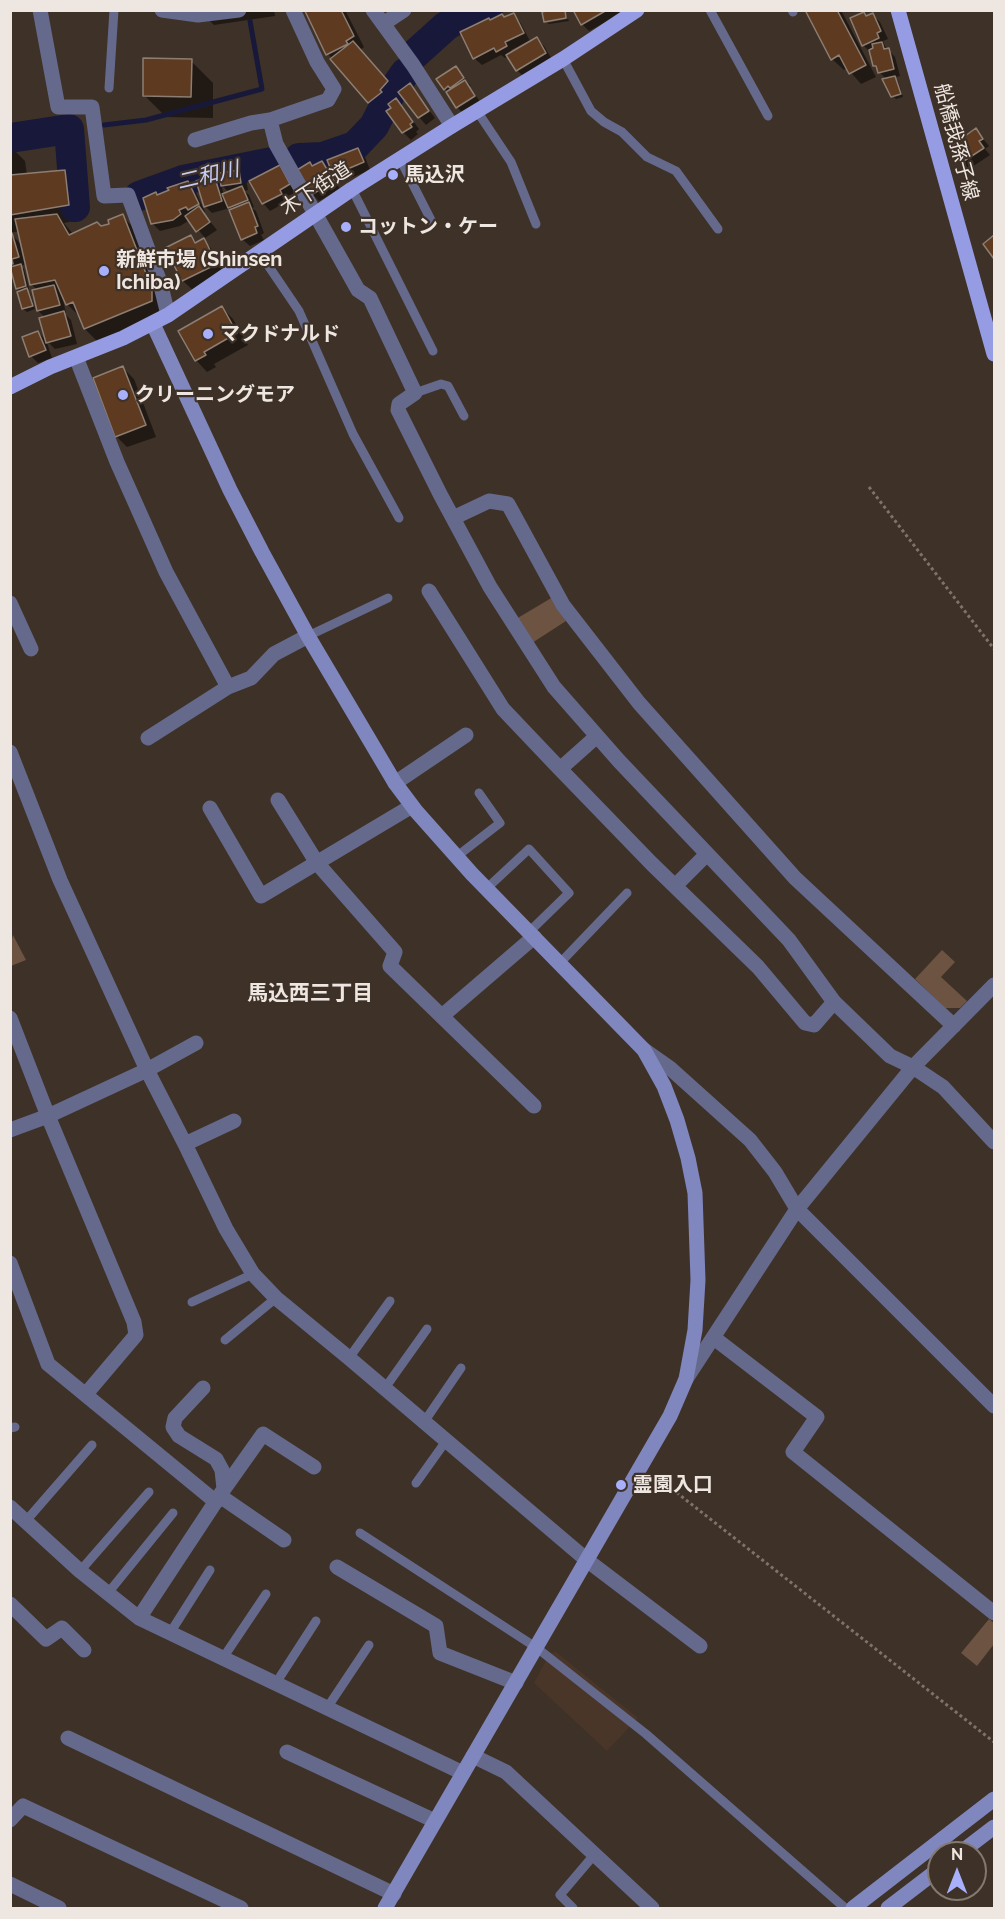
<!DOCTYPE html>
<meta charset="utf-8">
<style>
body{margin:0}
#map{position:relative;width:1005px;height:1919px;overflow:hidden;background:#3e3127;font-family:Raleway,sans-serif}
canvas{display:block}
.frame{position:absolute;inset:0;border:12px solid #eee6e0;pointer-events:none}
.north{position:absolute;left:927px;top:1841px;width:60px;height:60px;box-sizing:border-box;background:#3e3127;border:2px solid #847971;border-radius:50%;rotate:0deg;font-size:16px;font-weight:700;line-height:24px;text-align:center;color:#eee6e0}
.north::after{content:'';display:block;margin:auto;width:21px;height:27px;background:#a8b0fc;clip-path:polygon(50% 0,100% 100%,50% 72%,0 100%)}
</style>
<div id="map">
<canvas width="1005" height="1919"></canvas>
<div class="frame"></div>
<div class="north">N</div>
</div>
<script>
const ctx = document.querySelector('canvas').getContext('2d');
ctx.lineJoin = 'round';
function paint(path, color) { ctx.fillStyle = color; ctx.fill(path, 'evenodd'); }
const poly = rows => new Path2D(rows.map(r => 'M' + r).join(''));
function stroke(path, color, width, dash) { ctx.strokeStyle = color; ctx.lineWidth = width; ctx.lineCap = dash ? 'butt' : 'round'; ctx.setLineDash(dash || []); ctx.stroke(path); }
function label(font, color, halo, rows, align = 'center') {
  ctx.font = font + ' Raleway,"Noto Sans JP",sans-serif'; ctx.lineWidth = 4.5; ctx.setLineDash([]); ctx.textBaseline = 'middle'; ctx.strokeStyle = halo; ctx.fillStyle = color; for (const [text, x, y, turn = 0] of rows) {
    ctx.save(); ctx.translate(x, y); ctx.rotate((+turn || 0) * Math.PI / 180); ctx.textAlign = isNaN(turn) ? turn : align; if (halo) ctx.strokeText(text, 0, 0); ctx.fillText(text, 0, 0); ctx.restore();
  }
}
const built = poly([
 [556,1652,638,1718,607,1751,534,1683,550,1653]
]);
const green = poly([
 [553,597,566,621,532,643,516,619],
 [13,935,26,960,11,966,11,943],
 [942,950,955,962,941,977,967,1001,960,1008,945,1008,915,979],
 [989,1619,994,1623,994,1644,977,1666,961,1653]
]);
const shadow = poly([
 [199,10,274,10,275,16,214,25],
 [308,10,345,10,364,47,360,50,399,93,388,104,396,100,403,107,419,129,416,132,418,134,411,140,403,132,388,112,393,108,391,105,380,113,369,102,328,54,307,11],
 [574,10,628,10,589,31,582,24],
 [807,10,841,10,876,77,861,84,847,68,844,70,832,59],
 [513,14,520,22,531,43,537,39,544,46,553,61,524,77,517,70,509,56,505,58,501,55,482,65,474,58,490,21,505,19],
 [529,41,531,43,513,53,511,50],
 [864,14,867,17,873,15,880,22,888,39,883,41,885,46,895,57,900,76,895,77,898,81,903,97,896,99,893,96,887,80,874,66,871,53,863,45],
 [568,19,569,21,549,24,547,23],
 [191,61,213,83,213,118,166,117,144,95],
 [456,68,471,86,469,86,481,103,464,114,457,107,445,89],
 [410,85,435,118,426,125,419,117],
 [976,130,989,146,985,149,990,155,969,169,962,162],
 [10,146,25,161,27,175,65,171,80,186,83,219,64,223,73,234,111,224,122,216,137,231,167,316,100,344,85,329,80,317,67,304,64,296,62,296,66,313,64,313,71,320,77,344,55,349,46,340,52,358,38,363,31,356,38,332,47,341,46,318,38,311,37,290,31,284,27,264,20,266,24,269,29,289,27,290,30,293,35,309,27,312,23,309,21,292,17,288,13,272,10,273,10,233,23,246,20,231,10,233],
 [357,149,365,157,370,170,346,180,343,176,340,177,333,170],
 [322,163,329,170,340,189,319,201,312,194,313,167],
 [280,167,296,192,286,197,288,201,270,211,263,203],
 [239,172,246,179,248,190,244,191,249,195,254,207,252,208,256,211,264,233,261,235,264,240,250,246,242,239,233,210,230,208,212,213,205,206,214,177,222,185],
 [221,184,229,193,224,195],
 [188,183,195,190,205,212,203,213,217,230,205,238,190,220,180,226,160,231,153,224,157,196],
 [191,237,197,243,203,240,214,251,227,275,195,292,183,281,167,249],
 [222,308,233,319,248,345,214,364,216,367,207,372,196,360,180,332],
 [123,368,134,379,156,437,127,447,116,436]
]);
const stream = poly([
 [104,125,146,120,262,89,250,21]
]);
const river = poly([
 [415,54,446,26,461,17,488,10],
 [10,138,69,129,75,207],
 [299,158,323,157,355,146,374,126,391,93,405,73],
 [139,196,183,180,277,161]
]);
const building = poly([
 [341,10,354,36,346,41,348,44,326,55,305,11,341,10],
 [550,10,565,10,566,18,544,22,542,12,550,10],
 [573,10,607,10,581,25,573,10],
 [805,10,837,10,866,65,849,74,839,55,831,60,805,10],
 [864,12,866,16,873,13,881,31,877,33,879,38,862,46,850,18,864,12],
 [514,13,524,33,505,42,507,46,496,52,494,48,473,59,460,32,489,18,490,20,502,14,504,17,514,13],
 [537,37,546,53,516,71,506,55,537,37],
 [353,41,388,81,380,90,382,92,368,103,330,59,353,41],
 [882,42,884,49,889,48,894,69,878,73,876,66,873,66,869,50,873,48,872,44,882,42],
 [143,58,192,59,191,97,143,96,143,58],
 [456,66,464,78,450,88,448,86,444,90,436,79,456,66],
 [895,76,901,94,891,97,882,79,895,76],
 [465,80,475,96,456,108,446,92,465,80],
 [410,83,429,111,418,118,398,92,410,83],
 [396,98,413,122,410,124,412,127,402,133,386,111,391,108,388,104,396,98],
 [976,128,983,139,979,141,984,148,961,163,950,147,976,128],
 [358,148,364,162,338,173,336,169,331,170,327,160,358,148],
 [322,161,334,181,311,195,297,170,310,162,312,166,322,161],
 [280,165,290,184,280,190,282,194,262,204,249,181,280,165],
 [65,170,69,205,10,215,10,175,65,170],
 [239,170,241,183,221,186,219,173,239,170],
 [214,175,222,201,204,207,196,181,214,175],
 [188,181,199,204,188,210,186,207,179,210,181,214,173,220,151,224,143,198,156,192,157,195,169,190,167,188,188,181],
 [242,186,248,200,228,208,222,194,242,186],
 [249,202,258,226,255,227,257,233,241,240,229,210,249,202],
 [199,206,210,222,196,232,185,216,199,206],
 [57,214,69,235,97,222,101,226,109,224,108,220,123,214,152,289,152,301,84,329,73,302,66,305,55,280,30,285,15,219,57,214],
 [10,233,12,233,19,257,12,259,13,264,10,264,10,233],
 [191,235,195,243,204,238,217,264,182,281,165,248,191,235],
 [994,235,994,259,983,244,994,235],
 [21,264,26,286,16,289,10,267,21,264],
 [54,285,60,305,37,311,32,290,54,285],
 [27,288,33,306,22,309,17,292,27,288],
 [222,306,237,333,204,352,206,355,195,361,178,331,222,306],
 [64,311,71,336,46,343,39,318,64,311],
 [38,331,46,350,29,357,22,337,38,331],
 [123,366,146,425,115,437,93,378,123,366]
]);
const path = poly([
 [869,487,994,649],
 [653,1474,994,1742]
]);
const lane = poly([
 [710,10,768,116],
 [792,10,793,12],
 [563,59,591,111,604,122,622,132,647,157,676,171,718,229],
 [109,88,114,10],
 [477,111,511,162,536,224],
 [400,159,433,224],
 [352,189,433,351],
 [259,252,299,311,353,434,399,518],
 [415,393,441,384,448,386,464,416],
 [308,636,388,598],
 [456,857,500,823,479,793],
 [486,889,529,849,569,893,529,932],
 [560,963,627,893],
 [192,1302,253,1274],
 [225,1340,276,1298],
 [349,1358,390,1301],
 [385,1388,427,1329],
 [424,1422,461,1368],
 [10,1428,15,1427],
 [416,1483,446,1441],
 [25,1522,92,1445],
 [360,1533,537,1648,646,1734,845,1908],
 [80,1571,149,1492],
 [108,1593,173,1513],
 [170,1633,210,1570],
 [223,1658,266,1594],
 [276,1683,316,1621],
 [327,1708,369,1645],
 [573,1908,560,1895,594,1855]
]);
const street = poly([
 [40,10,58,107,92,107,104,196,128,195,160,282,168,315],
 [162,10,198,15,239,10],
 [373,10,413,65,452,126],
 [383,24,404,10],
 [270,120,276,144,358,290,370,298,415,393,399,404,398,410,440,494,490,587,554,687,619,761,789,940,834,1002,890,1056,913,1067,943,1087,994,1142],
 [195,140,251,123,270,120,328,100,334,89,317,62,293,10],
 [76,357,117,462,166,572,228,687],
 [453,518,489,501,508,504,563,605,639,703,795,878,954,1026],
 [429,591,503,709,560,769],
 [10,603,31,649],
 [597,736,560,769,651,863,758,967,805,1023,814,1025,834,1002],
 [148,738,228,687,251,678,274,654,308,636],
 [10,752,60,880,147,1070,185,1144,226,1229,253,1274,276,1298,349,1358,588,1561,700,1646],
 [395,783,466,735],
 [278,800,317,863,395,952,390,966,534,1106],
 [210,808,261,896,412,806],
 [675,886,707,854],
 [442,1016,534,937],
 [10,1018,48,1116,147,1070,196,1043],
 [644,1050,671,1069,750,1140,775,1172,797,1209,994,1406],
 [10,1130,48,1116,134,1322,136,1335,86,1394],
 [185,1144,234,1121],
 [10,1263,48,1364,216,1502],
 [714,1338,817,1417,793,1452,994,1613],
 [686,1379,797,1209,913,1067,994,985],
 [203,1388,175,1418,173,1427,179,1436,216,1459,222,1470,224,1489],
 [220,1496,284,1540],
 [10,1507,80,1571,139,1618,463,1773],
 [337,1567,436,1626,440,1653,516,1683],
 [10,1604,46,1639,62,1628,84,1650],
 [139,1618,224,1489,263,1434,314,1467],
 [68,1738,394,1894],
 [287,1752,435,1821],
 [473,1756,506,1772,652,1908],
 [10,1820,23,1806,241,1908],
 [10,1884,59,1908]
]);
const secondary = poly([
 [153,324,230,490,262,552,308,636,395,783,416,811,472,874,644,1050,664,1086,677,1120,688,1158,695,1193,698,1280,695,1330,686,1379,670,1416,385,1908],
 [960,1853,994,1827],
 [853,1908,994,1799],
 [888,1908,939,1869]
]);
const primary = poly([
 [898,10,994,354],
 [10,387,50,367,123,338,168,315,352,189,452,126,563,59,637,10]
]);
const markers = [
 [393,175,6,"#a8b0fc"],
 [346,227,6,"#a8b0fc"],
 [104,271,6,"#a8b0fc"],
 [208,334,6,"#a8b0fc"],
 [123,395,6,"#a8b0fc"],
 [621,1485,6,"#a8b0fc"]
];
const streetNames = [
 ["船橋我孫子線",956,142,75],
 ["木下街道",316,189,-33]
];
const poiNames = [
 ["馬込沢",405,175],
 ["コットン・ケー",358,227],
 ["新鮮市場 (Shinsen",116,260],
 ["Ichiba)",116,283],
 ["マクドナルド",220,334],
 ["クリーニングモア",135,395],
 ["霊園入口",633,1485]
];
const waterNames = [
 ["二和川",208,176,-13]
];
const neighbourhoodNames = [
 ["馬込西三丁目",310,994]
];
paint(built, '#493628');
paint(green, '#6c5342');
paint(shadow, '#0007');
stroke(stream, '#18193a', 5);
stroke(river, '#18193a', 30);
paint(building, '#5d3a20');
stroke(building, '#8d7e73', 1.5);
stroke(path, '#7e736a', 3, [3, 3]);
stroke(lane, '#65698c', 9);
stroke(street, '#65698c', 15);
stroke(secondary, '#8086be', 15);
stroke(primary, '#959ce4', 15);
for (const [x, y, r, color] of markers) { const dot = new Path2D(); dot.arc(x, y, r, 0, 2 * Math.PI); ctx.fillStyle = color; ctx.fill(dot); stroke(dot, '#3e3127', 2); }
label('20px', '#eee6e0', '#3e3127', streetNames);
label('bold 20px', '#eee6e0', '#3e3127', poiNames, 'left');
label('italic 21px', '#c6ccf4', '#3e3127', waterNames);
label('bold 21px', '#eee6e0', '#3e3127', neighbourhoodNames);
</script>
